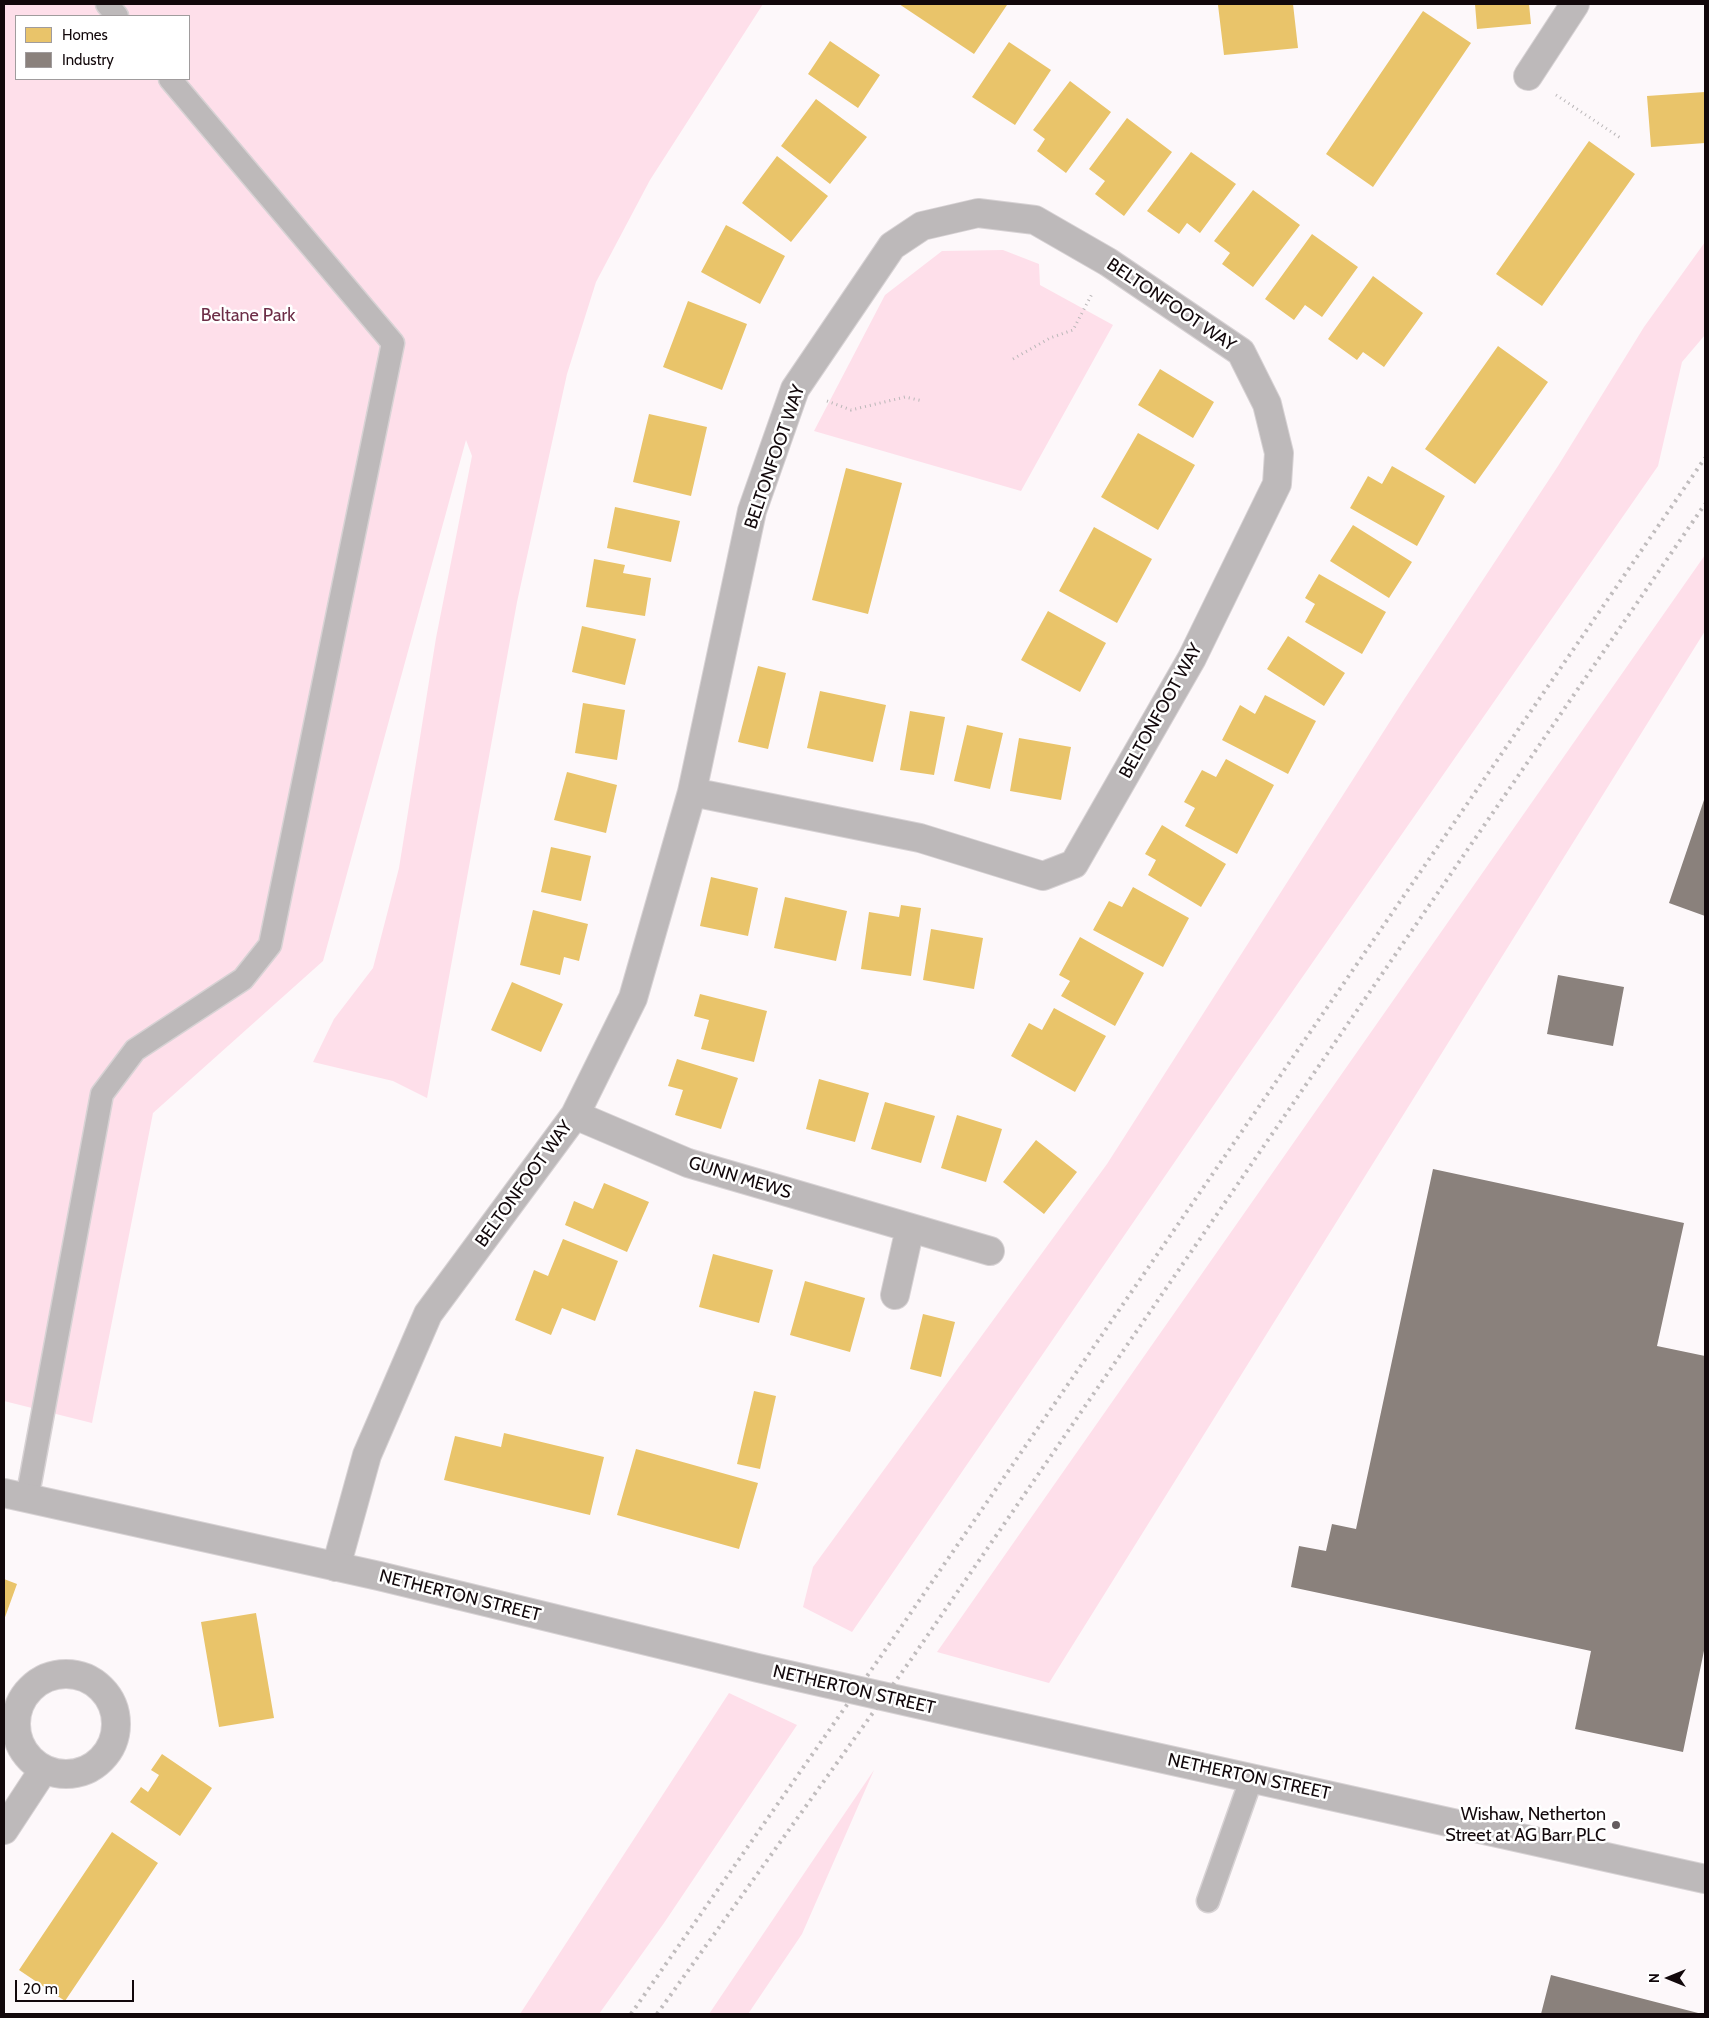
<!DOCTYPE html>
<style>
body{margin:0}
#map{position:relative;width:1709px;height:2018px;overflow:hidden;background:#fdf8fa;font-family:Cabin,sans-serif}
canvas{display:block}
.frame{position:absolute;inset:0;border:5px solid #12080b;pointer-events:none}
.legend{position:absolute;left:15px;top:15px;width:175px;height:65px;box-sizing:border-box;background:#fff;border:1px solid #a09c9d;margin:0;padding:6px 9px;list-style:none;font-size:15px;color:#12080b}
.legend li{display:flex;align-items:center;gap:10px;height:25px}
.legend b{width:25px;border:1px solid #a09c9d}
.north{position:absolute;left:1644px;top:1953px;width:50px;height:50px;-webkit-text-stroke:4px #fff;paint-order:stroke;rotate:270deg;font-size:14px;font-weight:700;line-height:20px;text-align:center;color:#12080b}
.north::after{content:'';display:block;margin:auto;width:18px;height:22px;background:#12080b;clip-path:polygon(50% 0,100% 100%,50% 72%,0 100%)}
.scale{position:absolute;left:15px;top:1980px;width:119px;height:22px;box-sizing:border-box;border:2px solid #12080b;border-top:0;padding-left:6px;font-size:15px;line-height:18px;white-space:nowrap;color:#12080b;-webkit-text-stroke:4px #fff;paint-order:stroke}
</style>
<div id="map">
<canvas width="1709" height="2018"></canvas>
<div class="frame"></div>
<ul class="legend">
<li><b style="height:14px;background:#e9c46a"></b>Homes</li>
<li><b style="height:14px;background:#8a817c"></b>Industry</li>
</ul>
<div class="north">N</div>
<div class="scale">20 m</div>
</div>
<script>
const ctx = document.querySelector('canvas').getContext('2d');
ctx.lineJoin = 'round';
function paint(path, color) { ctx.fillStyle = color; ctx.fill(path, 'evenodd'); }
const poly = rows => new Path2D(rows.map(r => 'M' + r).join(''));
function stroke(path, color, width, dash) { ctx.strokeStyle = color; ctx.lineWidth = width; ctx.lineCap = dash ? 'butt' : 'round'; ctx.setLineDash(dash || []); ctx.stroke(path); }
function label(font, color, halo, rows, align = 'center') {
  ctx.font = font + ' Cabin,sans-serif'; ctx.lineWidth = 5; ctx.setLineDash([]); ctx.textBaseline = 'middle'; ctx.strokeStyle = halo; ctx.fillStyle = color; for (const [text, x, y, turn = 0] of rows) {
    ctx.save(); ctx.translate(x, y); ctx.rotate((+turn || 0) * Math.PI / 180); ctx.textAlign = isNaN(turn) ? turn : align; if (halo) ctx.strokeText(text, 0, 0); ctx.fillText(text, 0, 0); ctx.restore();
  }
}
const green = poly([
 [4,4,763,4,650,180,596,282,567,374,517,602,427,1098,393,1081,313,1062,334,1019,373,968,399,868,436,638,472,456,466,440,323,961,153,1113,92,1423,4,1401],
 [16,16,189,16,189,79,16,79],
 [1705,242,1705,335,1682,362,1658,466,1244,1061,852,1632,803,1607,813,1567,1107,1164,1405,698,1558,466,1644,327],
 [1003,250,1039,264,1040,285,1113,325,1021,491,814,431,885,295,942,251],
 [1705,555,1705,631,1049,1683,937,1652],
 [729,1693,797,1725,664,1923,599,2014,520,2014],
 [874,1770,802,1934,748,2014,709,2014]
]);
const homes = poly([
 [899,4,1006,4,1007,5,974,54],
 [1231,4,1293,4,1298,48,1224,55,1218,5],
 [1475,4,1529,4,1531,24,1477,29],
 [1423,11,1471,43,1373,187,1326,154],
 [830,41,880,75,858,108,808,74],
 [1009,42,1051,70,1015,125,972,97],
 [1070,81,1111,112,1066,173,1037,151,1045,139,1033,130],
 [1705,92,1705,143,1651,147,1647,96],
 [816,99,867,137,830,184,781,146],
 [1127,118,1172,152,1124,216,1095,194,1105,181,1089,169],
 [1589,141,1635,174,1542,306,1496,274],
 [1191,152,1236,184,1200,233,1187,223,1179,234,1147,211],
 [777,156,828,196,791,242,742,203],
 [1253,190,1300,225,1253,287,1222,264,1230,253,1214,241],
 [726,225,785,256,760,304,701,272],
 [1312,234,1358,267,1322,317,1305,305,1294,320,1265,299],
 [1373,276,1423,313,1384,367,1363,352,1357,360,1328,339],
 [688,301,747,324,722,390,663,367],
 [1498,346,1548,382,1475,484,1425,449],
 [1160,369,1214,402,1193,438,1138,405],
 [649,414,707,427,691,496,633,482],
 [1138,433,1195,465,1158,530,1101,497],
 [1392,466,1445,496,1417,546,1350,508,1368,476,1382,484],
 [846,468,902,483,868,614,812,600],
 [615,507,680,521,671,562,607,548],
 [1353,525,1412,562,1389,598,1330,561],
 [1094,527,1152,559,1117,623,1059,591],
 [594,559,625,565,623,573,651,578,645,616,586,607],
 [1319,574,1386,612,1362,654,1305,622,1315,604,1305,598],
 [1048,611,1106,643,1080,692,1021,660],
 [582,626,636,639,625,685,572,672],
 [1288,636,1345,673,1324,706,1267,669],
 [758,666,786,673,768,749,738,742],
 [820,691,886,705,873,762,807,748],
 [1265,695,1316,721,1288,774,1222,740,1240,705,1255,714],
 [583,703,625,710,617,760,575,753],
 [910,711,945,717,934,775,900,770],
 [967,725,1003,733,990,789,954,781],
 [1019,738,1071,747,1061,800,1010,791],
 [1226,759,1274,785,1237,854,1185,826,1195,808,1184,802,1202,770,1216,777],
 [567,772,617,785,606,833,554,820],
 [1162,825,1226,864,1201,907,1148,875,1156,860,1145,854],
 [551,847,591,856,581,901,541,892],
 [711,877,758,888,748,936,700,926],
 [1133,887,1189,918,1163,967,1093,930,1109,901,1122,907],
 [785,897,847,911,836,961,774,948],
 [901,905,921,908,911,976,861,969,869,912,899,917],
 [533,910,588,924,579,961,564,957,560,975,520,965],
 [931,929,983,938,974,989,923,980],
 [1080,937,1144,973,1115,1026,1061,996,1070,981,1059,975],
 [512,982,563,1004,541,1052,491,1030],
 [700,994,767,1011,754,1062,701,1049,709,1020,694,1016],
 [1054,1008,1106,1036,1075,1092,1011,1056,1029,1023,1042,1030],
 [677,1059,738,1078,721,1129,675,1115,683,1090,668,1086],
 [819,1079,869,1093,855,1142,806,1129],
 [885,1102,935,1116,921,1163,871,1149],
 [957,1115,1002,1129,986,1182,941,1168],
 [1036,1140,1077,1172,1044,1214,1003,1182],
 [604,1183,649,1202,627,1252,565,1225,574,1201,593,1209],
 [563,1239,618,1261,595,1321,562,1308,551,1335,515,1320,534,1270,548,1276],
 [713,1254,773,1270,759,1323,699,1307],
 [805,1281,865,1298,850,1352,790,1335],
 [923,1314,955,1322,941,1377,910,1369],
 [754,1391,776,1396,760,1469,737,1464],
 [504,1433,604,1457,590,1515,444,1480,455,1436,501,1447],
 [636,1449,758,1483,739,1549,617,1515],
 [4,1579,17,1584,4,1620],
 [256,1613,274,1718,219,1727,201,1622],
 [162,1754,212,1788,180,1836,130,1802,141,1787,148,1792,154,1783,159,1775,151,1770],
 [112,1832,158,1863,65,2001,19,1970]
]);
const industry = poly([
 [1705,797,1705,916,1669,903],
 [1558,975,1624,987,1613,1046,1547,1034],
 [1433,1169,1684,1223,1657,1346,1705,1356,1705,1646,1683,1752,1575,1729,1591,1651,1291,1587,1299,1546,1326,1551,1332,1524,1356,1529],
 [1551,1975,1702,2014,1541,2014]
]);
const path = poly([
 [1556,95,1622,139],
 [1013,359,1050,338,1073,330,1093,292],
 [827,401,851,410,905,397,923,401]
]);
const service = poly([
 [107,4,117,16],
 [27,1499,102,1094,135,1050,243,979,270,945,393,343,170,79],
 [1208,1901,1252,1777]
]);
const minor = poly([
 [1528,76,1575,4],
 [575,1115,688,1163,990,1251],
 [895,1295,910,1228],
 [336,1567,367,1455,428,1314,575,1115,633,998,692,792,752,511,795,389,892,246,922,226,978,213,1035,220,1108,262,1241,352,1267,404,1279,453,1277,484,1192,658,1074,864,1043,876,920,838,692,792],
 '16 1724a50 50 0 1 1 100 0a50 50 0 1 1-100 0Z',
 [4,1830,44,1769]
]);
const tertiary = poly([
 [4,1493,379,1576,758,1668,984,1719,1705,1879]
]);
const rail = poly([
 [631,2014,888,1646,1705,458],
 [657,2014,910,1661,1705,504]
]);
const markers = [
 [1616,1825,5,"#645c5f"]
];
const streetNames = [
 ["BELTONFOOT WAY",1171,305,34],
 ["BELTONFOOT WAY",775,457,-71],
 ["BELTONFOOT WAY",1161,711,-61],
 ["GUNN MEWS",740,1178,17],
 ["BELTONFOOT WAY",524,1184,-54],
 ["NETHERTON STREET",460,1596,14],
 ["NETHERTON STREET",854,1690,13],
 ["NETHERTON STREET",1249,1777,12]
];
const parkNames = [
 ["Beltane Park",248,316]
];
const poiNames = [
 ["Wishaw, Netherton",1606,1815],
 ["Street at AG Barr PLC",1606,1836]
];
paint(green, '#fedfea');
paint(homes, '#e9c46a');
paint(industry, '#8a817c');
stroke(service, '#d7d2d4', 25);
stroke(minor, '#d7d2d4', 30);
stroke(tertiary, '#d7d2d4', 30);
stroke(path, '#bab7b8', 3, [1, 4]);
stroke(service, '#bdb9ba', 22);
stroke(minor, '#bdb9ba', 28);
stroke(tertiary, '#bdb9ba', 28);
stroke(rail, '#c0bcbd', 4, [2.5, 5]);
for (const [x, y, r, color] of markers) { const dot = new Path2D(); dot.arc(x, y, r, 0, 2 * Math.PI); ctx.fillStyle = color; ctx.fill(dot); stroke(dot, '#fff', 2); }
label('18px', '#12080b', '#fff', streetNames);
label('18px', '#6c2e47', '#fff', parkNames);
label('18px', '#12080b', '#fff', poiNames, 'right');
</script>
